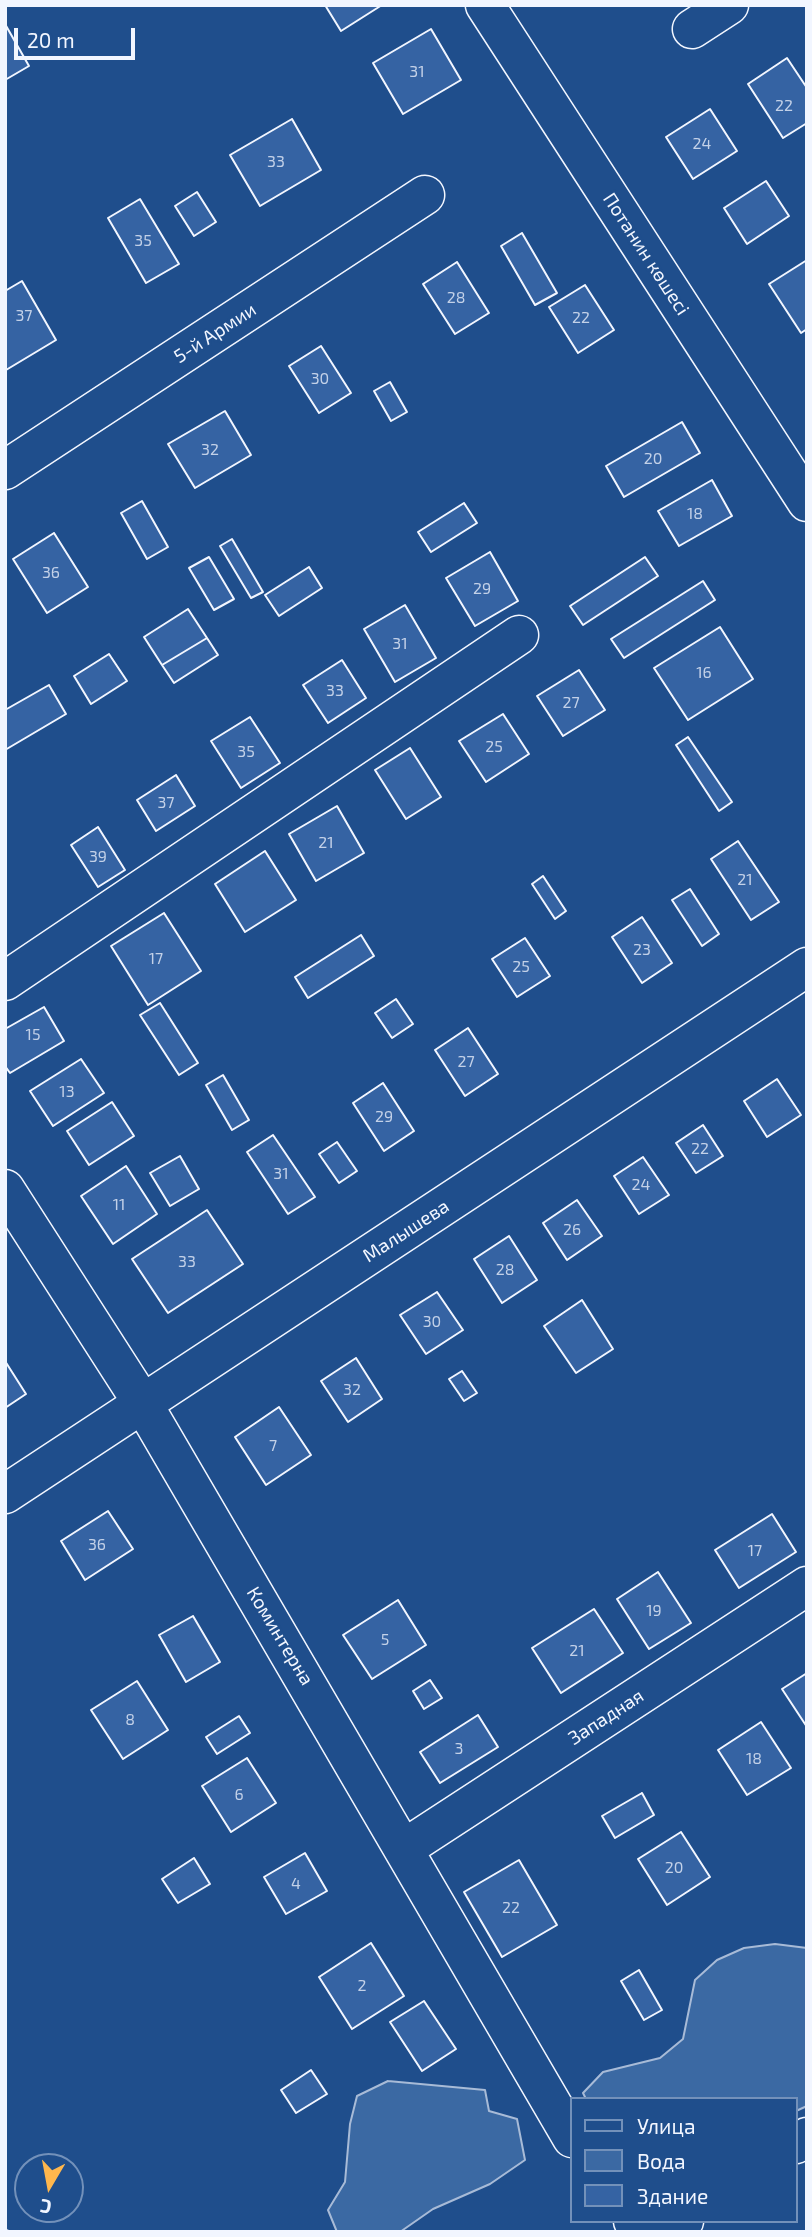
<!DOCTYPE html>
<meta charset="utf-8">
<style>
body{margin:0}
#map{position:relative;width:812px;height:2237px;overflow:hidden;background:#1f4e8c;font-family:"Exo 2",sans-serif}
canvas{display:block}
.frame{position:absolute;inset:0;border:7px solid #f2f6ff;pointer-events:none}
.legend{position:absolute;left:570px;top:2097px;width:228px;height:126px;box-sizing:border-box;background:#1f4e8c;border:2px solid #7391ba;margin:0;padding:9px 12px;list-style:none;font-size:21px;color:#f2f6ff}
.legend li{display:flex;align-items:center;gap:14px;height:35px}
.legend b{width:35px;border:2px solid #7391ba}
.north{position:absolute;left:14px;top:2153px;width:70px;height:70px;box-sizing:border-box;background:#1f4e8c;border:2px solid #7391ba;border-radius:50%;rotate:190deg;font-size:19px;font-weight:700;line-height:28px;text-align:center;color:#f2f6ff}
.north::after{content:'';display:block;margin:auto;width:24px;height:32px;background:#ffb74d;clip-path:polygon(50% 0,100% 100%,50% 72%,0 100%)}
.scale{position:absolute;left:14px;top:28px;width:121px;height:32px;box-sizing:border-box;border:4px solid #f2f6ff;border-top:0;padding-left:9px;font-size:21px;line-height:24px;white-space:nowrap;color:#f2f6ff;-webkit-text-stroke:5px #1f4e8c;paint-order:stroke}
</style>
<div id="map">
<canvas width="812" height="2237"></canvas>
<div class="frame"></div>
<ul class="legend">
<li><b style="height:9px;background:#1f4e8c"></b>Улица</li>
<li><b style="height:19px;background:#3b69a3"></b>Вода</li>
<li><b style="height:19px;background:#3563a3"></b>Здание</li>
</ul>
<div class="north">С</div>
<div class="scale">20 m</div>
</div>
<script>
const ctx = document.querySelector('canvas').getContext('2d');
ctx.lineJoin = 'round';
function paint(path, color) { ctx.fillStyle = color; ctx.fill(path, 'evenodd'); }
const poly = rows => new Path2D(rows.map(r => 'M' + r).join(''));
function stroke(path, color, width, dash) { ctx.strokeStyle = color; ctx.lineWidth = width; ctx.lineCap = dash ? 'butt' : 'round'; ctx.setLineDash(dash || []); ctx.stroke(path); }
function label(font, color, halo, rows, align = 'center') {
  ctx.font = font + ' "Exo 2",sans-serif'; ctx.lineWidth = 5; ctx.setLineDash([]); ctx.textBaseline = 'middle'; ctx.strokeStyle = halo; ctx.fillStyle = color; for (const [text, x, y, turn = 0] of rows) {
    ctx.save(); ctx.translate(x, y); ctx.rotate((+turn || 0) * Math.PI / 180); ctx.textAlign = isNaN(turn) ? turn : align; if (halo) ctx.strokeText(text, 0, 0); ctx.fillText(text, 0, 0); ctx.restore();
  }
}
const water = poly([
 [775,1944,807,1948,807,2106,796,2111,796,2099,586,2099,583,2093,603,2072,660,2058,683,2039,695,1980,717,1960,744,1948,775,1944],
 [388,2081,485,2090,489,2111,517,2119,525,2160,490,2184,433,2209,400,2232,337,2232,328,2210,345,2182,350,2124,357,2096,388,2081]
]);
const building = poly([
 [325,5,382,5,341,31,325,5],
 [5,24,29,66,5,80,5,24],
 [431,29,461,80,403,114,373,63,431,29],
 [787,58,807,88,807,123,783,138,748,84,787,58],
 [710,109,737,151,693,179,666,137,710,109],
 [292,119,321,170,260,206,230,155,292,119],
 [766,181,789,216,747,244,724,208,766,181],
 [197,192,216,222,194,236,175,206,197,192],
 [140,199,179,264,146,283,108,218,140,199],
 [522,233,557,293,535,305,501,246,522,233],
 [807,260,807,329,801,333,769,284,807,260],
 [457,262,489,313,455,334,423,284,457,262],
 [22,281,56,340,6,370,5,291,22,281],
 [585,285,614,330,578,353,549,307,585,285],
 [321,346,351,393,319,413,289,366,321,346],
 [390,382,407,412,391,421,374,391,390,382],
 [225,411,251,455,195,488,168,444,225,411],
 [682,422,700,453,624,497,606,466,682,422],
 [712,480,732,516,679,546,658,511,712,480],
 [142,501,168,547,147,559,121,513,142,501],
 [464,503,477,523,431,552,418,532,464,503],
 [54,533,88,587,47,613,13,559,54,533],
 [232,539,263,592,251,598,220,546,232,539],
 [490,552,518,601,475,626,446,578,490,552],
 [209,557,234,599,214,610,189,568,209,557],
 [645,557,658,576,583,625,570,606,645,557],
 [309,567,322,588,279,616,265,595,309,567],
 [703,581,715,600,624,658,611,639,703,581],
 [405,605,436,658,395,682,364,629,405,605],
 [188,609,207,638,162,665,144,637,188,609],
 [720,627,753,679,688,720,654,668,720,627],
 [207,638,218,655,174,683,162,665,207,638],
 [109,654,127,681,91,704,74,676,109,654],
 [342,660,366,698,328,723,303,685,342,660],
 [579,670,605,710,563,736,537,696,579,670],
 [49,685,66,714,5,750,5,710,49,685],
 [503,714,529,754,486,782,459,741,503,714],
 [250,717,280,763,241,788,211,741,250,717],
 [688,737,732,802,719,811,676,745,688,737],
 [410,748,441,797,406,819,375,770,410,748],
 [176,775,195,806,156,831,137,800,176,775],
 [337,806,364,853,316,881,289,834,337,806],
 [98,827,125,870,98,887,71,845,98,827],
 [738,841,779,902,751,920,711,859,738,841],
 [265,851,296,900,245,932,215,884,265,851],
 [543,876,566,911,555,919,532,884,543,876],
 [690,889,719,934,702,946,672,900,690,889],
 [164,913,201,971,148,1005,111,946,164,913],
 [642,917,672,963,642,983,612,937,642,917],
 [361,935,374,956,308,998,295,977,361,935],
 [525,938,550,976,517,997,492,959,525,938],
 [396,999,413,1024,392,1038,375,1013,396,999],
 [160,1003,198,1063,179,1075,140,1015,160,1003],
 [44,1007,64,1041,10,1073,5,1066,5,1029,44,1007],
 [468,1028,498,1074,465,1096,435,1050,468,1028],
 [81,1059,104,1093,53,1126,30,1091,81,1059],
 [223,1075,249,1120,232,1130,206,1085,223,1075],
 [777,1079,801,1115,767,1137,744,1101,777,1079],
 [383,1083,414,1131,384,1151,353,1103,383,1083],
 [112,1102,134,1136,89,1165,67,1131,112,1102],
 [703,1125,723,1156,696,1173,676,1143,703,1125],
 [273,1135,315,1197,288,1214,247,1152,273,1135],
 [337,1142,357,1171,339,1183,319,1154,337,1142],
 [180,1156,199,1189,170,1206,150,1173,180,1156],
 [643,1157,669,1195,639,1214,614,1176,643,1157],
 [126,1166,157,1214,113,1244,81,1196,126,1166],
 [577,1200,602,1236,567,1260,543,1223,577,1200],
 [207,1210,243,1264,168,1313,132,1259,207,1210],
 [509,1236,537,1280,502,1303,474,1259,509,1236],
 [437,1292,463,1330,426,1354,400,1315,437,1292],
 [582,1300,613,1349,576,1373,544,1326,582,1300],
 [356,1358,382,1399,348,1422,321,1381,356,1358],
 [5,1361,26,1394,5,1408,5,1361],
 [462,1371,477,1393,464,1401,449,1379,462,1371],
 [279,1407,311,1455,266,1485,235,1437,279,1407],
 [108,1511,133,1549,85,1580,61,1541,108,1511],
 [772,1514,796,1552,739,1588,715,1550,772,1514],
 [658,1572,691,1623,649,1649,617,1599,658,1572],
 [398,1600,426,1645,372,1679,343,1635,398,1600],
 [594,1609,623,1653,561,1693,532,1648,594,1609],
 [193,1616,220,1662,186,1682,159,1635,193,1616],
 [807,1673,807,1727,782,1689,807,1673],
 [430,1680,442,1698,424,1709,413,1691,430,1680],
 [137,1681,168,1730,123,1759,91,1710,137,1681],
 [478,1715,498,1747,440,1783,420,1752,478,1715],
 [239,1716,250,1733,217,1754,206,1737,239,1716],
 [761,1722,791,1768,747,1795,718,1750,761,1722],
 [247,1758,276,1803,231,1832,202,1786,247,1758],
 [642,1793,654,1815,615,1838,602,1816,642,1793],
 [681,1832,710,1877,667,1905,638,1859,681,1832],
 [305,1853,327,1891,286,1914,264,1877,305,1853],
 [194,1858,210,1884,178,1903,162,1879,194,1858],
 [519,1860,557,1925,502,1957,464,1892,519,1860],
 [371,1943,404,1996,352,2029,319,1977,371,1943],
 [639,1970,662,2010,644,2020,621,1981,639,1970],
 [424,2001,456,2049,422,2071,390,2022,424,2001],
 [311,2070,327,2094,296,2113,281,2090,311,2070]
]);
const path = poly([
 [5,2230,8,2232]
]);
const minor = poly([
 [692,29,729,5],
 [5,470,425,195],
 [5,981,519,635],
 [5,1189,143,1404,572,2138],
 [5,1494,807,967],
 [405,1848,807,1586],
 [796,2144,807,2137],
 [633,2221,646,2232],
 [669,2232,684,2221]
]);
const major = poly([
 [485,5,807,502]
]);
const numberNames = [
 ["31",417,72],
 ["22",784,106],
 ["24",702,144],
 ["33",276,162],
 ["35",143,241],
 ["28",456,298],
 ["37",24,316],
 ["22",581,318],
 ["30",320,379],
 ["32",210,450],
 ["20",653,459],
 ["18",695,514],
 ["36",51,573],
 ["29",482,589],
 ["31",400,644],
 ["16",704,673],
 ["33",335,691],
 ["27",571,703],
 ["25",494,747],
 ["35",246,752],
 ["37",166,803],
 ["21",326,843],
 ["39",98,857],
 ["21",745,880],
 ["23",642,950],
 ["17",156,959],
 ["25",521,967],
 ["15",33,1035],
 ["27",466,1062],
 ["13",67,1092],
 ["29",384,1117],
 ["22",700,1149],
 ["31",281,1174],
 ["24",641,1185],
 ["11",119,1205],
 ["26",572,1230],
 ["33",187,1262],
 ["28",505,1270],
 ["30",432,1322],
 ["32",352,1390],
 ["7",273,1446],
 ["36",97,1545],
 ["17",755,1551],
 ["19",654,1611],
 ["5",385,1640],
 ["21",577,1651],
 ["8",130,1720],
 ["3",459,1749],
 ["18",754,1759],
 ["6",239,1795],
 ["20",674,1868],
 ["4",296,1884],
 ["22",511,1908],
 ["2",362,1986]
];
const streetNames = [
 ["Потанин көшесі",646,254,57],
 ["5-й Армии",215,333,-33],
 ["Малышева",406,1231,-33],
 ["Коминтерна",280,1636,59],
 ["Западная",606,1717,-33]
];
paint(water, '#3b69a3');
stroke(water, '#a8bbd7', 2);
paint(building, '#3563a3');
stroke(building, '#f2f6ff', 2);
stroke(minor, '#f2f6ff', 41);
stroke(major, '#f2f6ff', 41);
stroke(path, '#b3c4dc', 4.5, [5, 3.5]);
stroke(minor, '#1f4e8c', 38);
stroke(major, '#1f4e8c', 38);
label('16px', '#c3d1e8', null, numberNames);
label('19px', '#f2f6ff', '#1f4e8c', streetNames);
</script>
